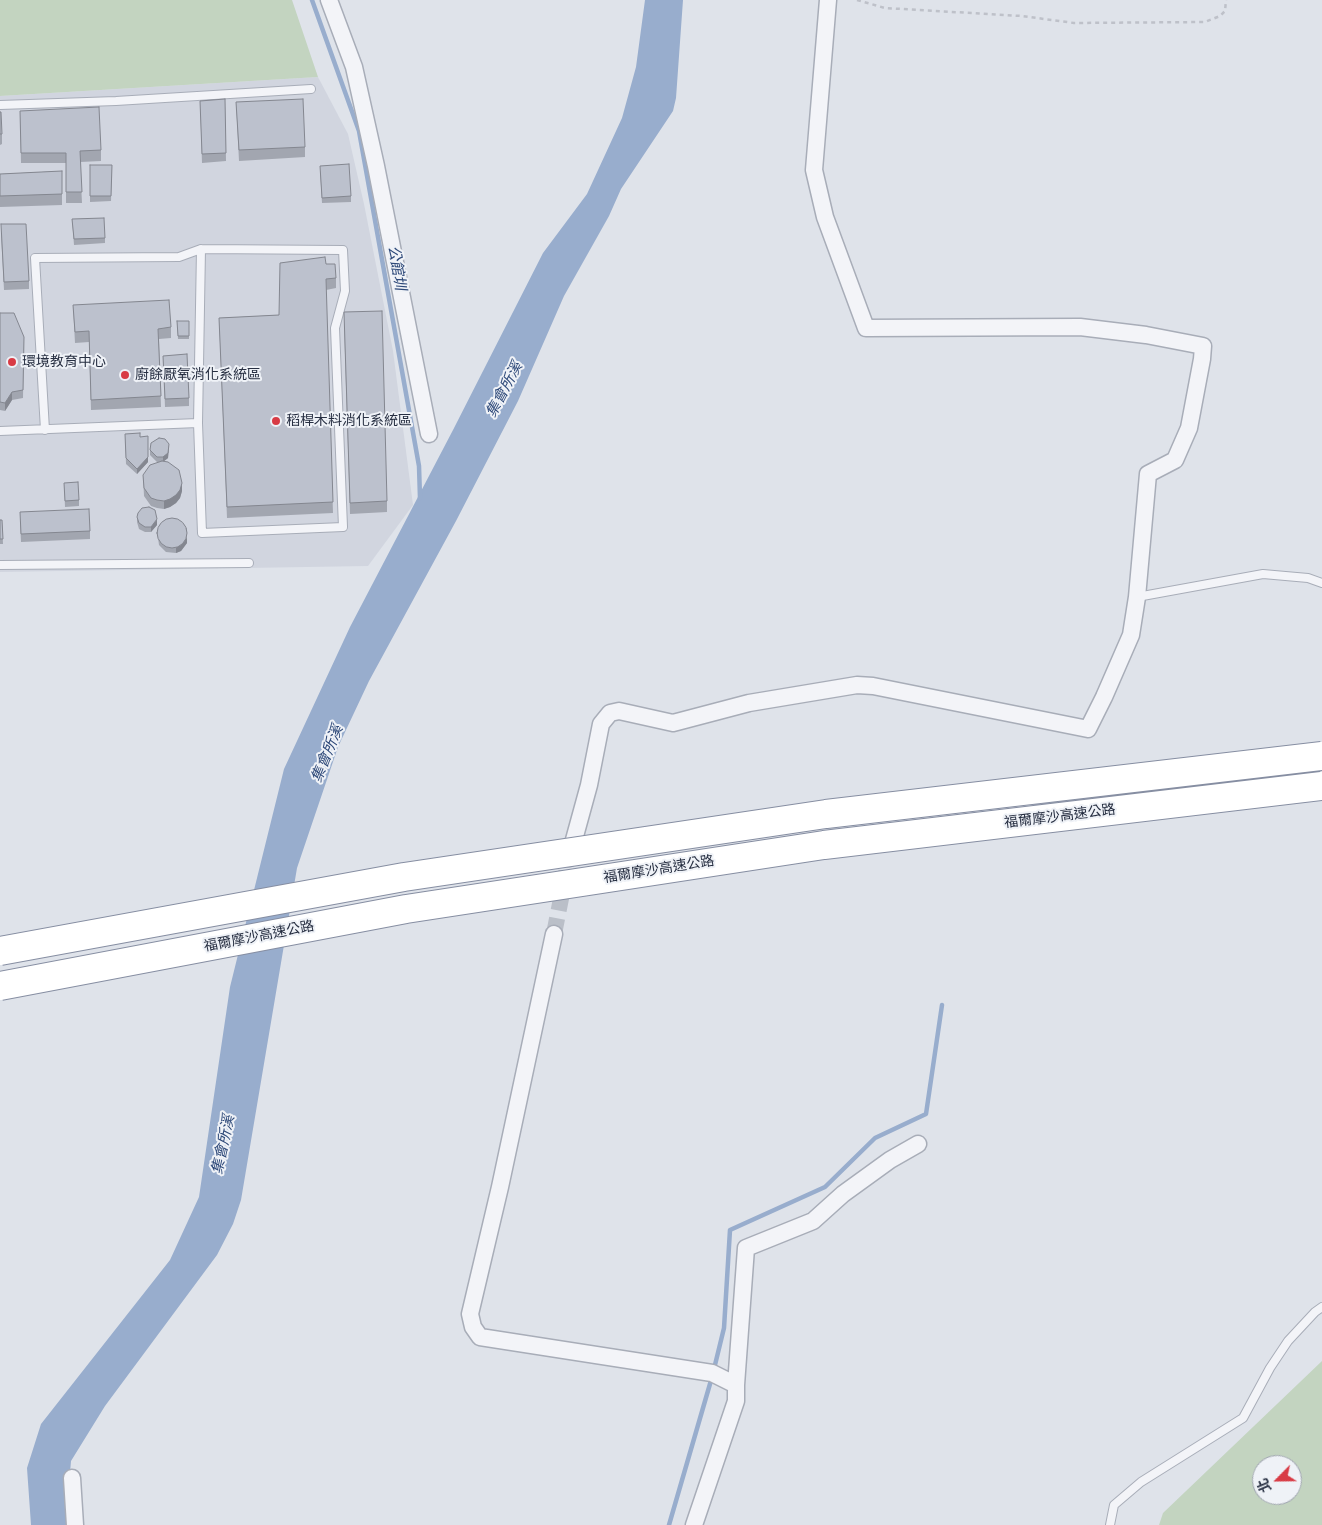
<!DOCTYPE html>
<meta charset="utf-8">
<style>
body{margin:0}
#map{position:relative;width:1322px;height:1525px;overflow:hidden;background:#dfe3ea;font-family:Roboto,"Noto Sans TC",sans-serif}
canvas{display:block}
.north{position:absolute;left:1252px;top:1455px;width:50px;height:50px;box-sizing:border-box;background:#eff2f7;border:1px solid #9fa4af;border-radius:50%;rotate:247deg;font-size:14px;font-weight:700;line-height:20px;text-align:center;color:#272f42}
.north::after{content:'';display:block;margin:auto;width:18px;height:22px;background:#d83b45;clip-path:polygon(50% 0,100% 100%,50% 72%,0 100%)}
</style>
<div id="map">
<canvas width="1322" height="1525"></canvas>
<div class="north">北</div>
</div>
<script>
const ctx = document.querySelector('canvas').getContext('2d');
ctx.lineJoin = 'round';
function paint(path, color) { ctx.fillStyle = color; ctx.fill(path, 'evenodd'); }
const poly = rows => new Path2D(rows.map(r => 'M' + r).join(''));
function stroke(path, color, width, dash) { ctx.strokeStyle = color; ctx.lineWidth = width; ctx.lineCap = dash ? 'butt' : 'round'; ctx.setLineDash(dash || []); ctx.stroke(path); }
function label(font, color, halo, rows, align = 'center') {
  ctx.font = font + ' Roboto,"Noto Sans TC",sans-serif'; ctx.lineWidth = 4; ctx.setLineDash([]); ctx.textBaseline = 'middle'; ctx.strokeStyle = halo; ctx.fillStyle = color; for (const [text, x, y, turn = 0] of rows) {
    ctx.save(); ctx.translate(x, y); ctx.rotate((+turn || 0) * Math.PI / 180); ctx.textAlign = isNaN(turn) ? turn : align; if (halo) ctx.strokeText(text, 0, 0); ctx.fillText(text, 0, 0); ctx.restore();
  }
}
const built = poly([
 [318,77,348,134,364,204,393,351,413,505,368,566,0,572,0,96]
]);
const green = poly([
 [0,0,292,0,318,77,0,96],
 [1322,1361,1322,1525,1159,1525,1163,1513],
 [1262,1465,1292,1465,1292,1495,1262,1495]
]);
const water = poly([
 [645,0,683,0,676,98,673,111,621,189,609,216,564,296,518,401,456,521,369,681,338,747,297,868,241,1200,233,1224,217,1255,105,1406,71,1461,70,1473,73,1525,31,1525,27,1468,41,1424,170,1260,199,1197,230,987,284,769,350,627,453,430,543,253,587,194,622,118,636,67]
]);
const stream = poly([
 [312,0,359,131,419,466,420,498],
 [714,1369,724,1328,730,1230,825,1187,875,1138,926,1114,942,1005],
 [669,1525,712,1377]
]);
const minorTunnel = poly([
 [554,934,569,858]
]);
const path = poly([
 [857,0,885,8,1022,16,1074,23,1205,22,1220,16,1225,11,1226,0]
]);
const service = poly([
 [0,105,116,101,311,89],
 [45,430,35,258,179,257,201,249,343,250,345,291,335,328,343,527,202,533,198,423,201,249],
 [0,431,198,423],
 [0,565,249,563],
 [1137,597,1263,574,1308,578,1322,583],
 [1110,1525,1114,1505,1141,1482,1243,1418,1270,1368,1288,1341,1315,1312,1322,1307]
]);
const minor = poly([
 [329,0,354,67,376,166,429,434],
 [569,858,589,785,601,724,610,713,619,711,673,723,749,703,857,685,873,686,1088,729,1104,697,1131,635,1137,597,1148,474,1175,460,1189,428,1202,359,1203,346,1146,335,1080,327,866,328,825,217,814,170,828,0],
 [554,934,500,1187,470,1314,473,1327,480,1337,712,1373,736,1385,736,1401,694,1525],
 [736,1385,746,1248,813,1221,843,1194,890,1160,918,1144],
 [72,1478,75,1525]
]);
const motorwayBridge = poly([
 [0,951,404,877,826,814,1322,756],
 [0,986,406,909,824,845,1322,786]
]);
const wall = poly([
 [225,99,226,161,202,163,200,101],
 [236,102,305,147,305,157,239,161],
 [20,111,101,150,101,161,80,162,82,203,66,203,66,163,21,163],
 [0,112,2,134,2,144,0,145],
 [90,165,112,165,111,201,90,202],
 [62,171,62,205,0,207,0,174],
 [320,171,351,196,351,202,322,203],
 [72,219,105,238,105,243,74,245],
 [1,233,29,281,29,289,4,290],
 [326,264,336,278,336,288,326,290,333,513,227,518,219,318,279,315],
 [73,305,171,327,171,338,159,339,161,407,91,410,89,342,75,343],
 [0,313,24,337,23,398,12,400,5,411,0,410],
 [177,321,189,321,189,339,178,339],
 [344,323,387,501,387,512,350,514],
 [163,356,189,398,189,406,165,407],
 [125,434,140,437,148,462,137,474,126,464],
 [169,449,168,458,164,461,182,491,180,498,176,503,170,507,164,509,157,508,151,506,144,496,143,475,159,462,157,462,150,455,150,450],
 [64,483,79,500,79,506,65,507],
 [137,517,157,525,151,532,145,532,139,529,137,522],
 [0,520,2,520,3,544,0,544],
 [20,521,90,531,90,539,21,542],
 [187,528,187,543,181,551,176,553,166,552,159,545,157,530]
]);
const shadedWall = poly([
 [12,392,12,400,5,411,5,403],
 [169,444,168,458,163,462,163,457],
 [148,457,148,462,137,474,137,469],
 [182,483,182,491,180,498,176,503,170,507,164,509,164,501],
 [157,519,157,525,151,532,151,527],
 [187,538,187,543,181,551,176,553,176,548]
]);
const building = poly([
 [225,99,226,153,202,154,200,101,225,99],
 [303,99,305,147,239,150,236,102,303,99],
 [99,107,101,150,80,151,82,192,66,192,66,153,21,153,20,111,99,107],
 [0,112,1,112,2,134,0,134,0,112],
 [349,164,351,196,322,198,320,166,349,164],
 [90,165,112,165,111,196,90,196,90,165],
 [62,171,62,194,0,196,0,174,62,171],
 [104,218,105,238,74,239,72,219,104,218],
 [1,224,26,224,29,281,4,282,1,224],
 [325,257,326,264,335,264,336,278,326,279,333,502,227,507,219,318,279,315,280,263,325,257],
 [169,300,171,327,158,329,161,396,91,400,89,331,75,332,73,305,169,300],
 [382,311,387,501,350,503,344,312,382,311],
 [0,313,14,313,24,337,23,390,12,392,5,403,0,402,0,313],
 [177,321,189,321,189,336,178,336,177,321],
 [187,354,189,398,165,399,163,356,187,354],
 [140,433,140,437,148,436,148,457,137,469,126,458,125,434,140,433],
 [159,438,165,439,169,444,168,453,163,457,157,457,150,450,151,443,159,438],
 [162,461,168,462,179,470,182,483,180,490,176,495,170,499,164,501,157,500,151,498,144,488,143,475,150,465,162,461],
 [78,482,79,500,65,501,64,483,78,482],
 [149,507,155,510,157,519,151,527,145,527,139,523,137,517,138,513,142,508,149,507],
 [89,509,90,531,21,534,20,512,89,509],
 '157 533a15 15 0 1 1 30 0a15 15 0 1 1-30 0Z',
 [0,520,2,520,3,539,0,539,0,520]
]);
const markers = [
 [12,362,5,"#d83b45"],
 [125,375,5,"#d83b45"],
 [276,421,5,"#d83b45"]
];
const poiNames = [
 ["環境教育中心",22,362],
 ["廚餘厭氧消化系統區",135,375],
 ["稻桿木料消化系統區",286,421]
];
const streetNames = [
 ["福爾摩沙高速公路",1060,817,-7],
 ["福爾摩沙高速公路",659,870,-9],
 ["福爾摩沙高速公路",259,937,-11]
];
const waterNames = [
 ["公館圳",396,268,80],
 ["集會所溪",505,390,-62],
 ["集會所溪",328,754,-68],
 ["集會所溪",224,1145,-78]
];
paint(built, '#d1d5df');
paint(green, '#c3d4c0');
paint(water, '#98adcd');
stroke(stream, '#98adcd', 4.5);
stroke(minorTunnel, '#babfc8', 16, [16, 8]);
stroke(service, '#a8adb8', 10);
stroke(minor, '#a8adb8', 19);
stroke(path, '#bec1c9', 2.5, [4, 4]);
stroke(service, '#f3f4f8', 8);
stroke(minor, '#f3f4f8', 16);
stroke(motorwayBridge, '#868ea2', 30, []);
stroke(motorwayBridge, '#fff', 28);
paint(wall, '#a2a6b0');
paint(shadedWall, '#848790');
paint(building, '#bcc1cd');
stroke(building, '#848790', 1);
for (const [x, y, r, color] of markers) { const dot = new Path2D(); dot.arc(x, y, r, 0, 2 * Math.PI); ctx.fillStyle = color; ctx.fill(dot); stroke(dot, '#eff2f7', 2); }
label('14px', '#272f42', '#eff2f7', poiNames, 'left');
label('14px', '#272f42', '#eff2f7', streetNames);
label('italic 15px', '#2e4979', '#eff2f7', waterNames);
</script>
